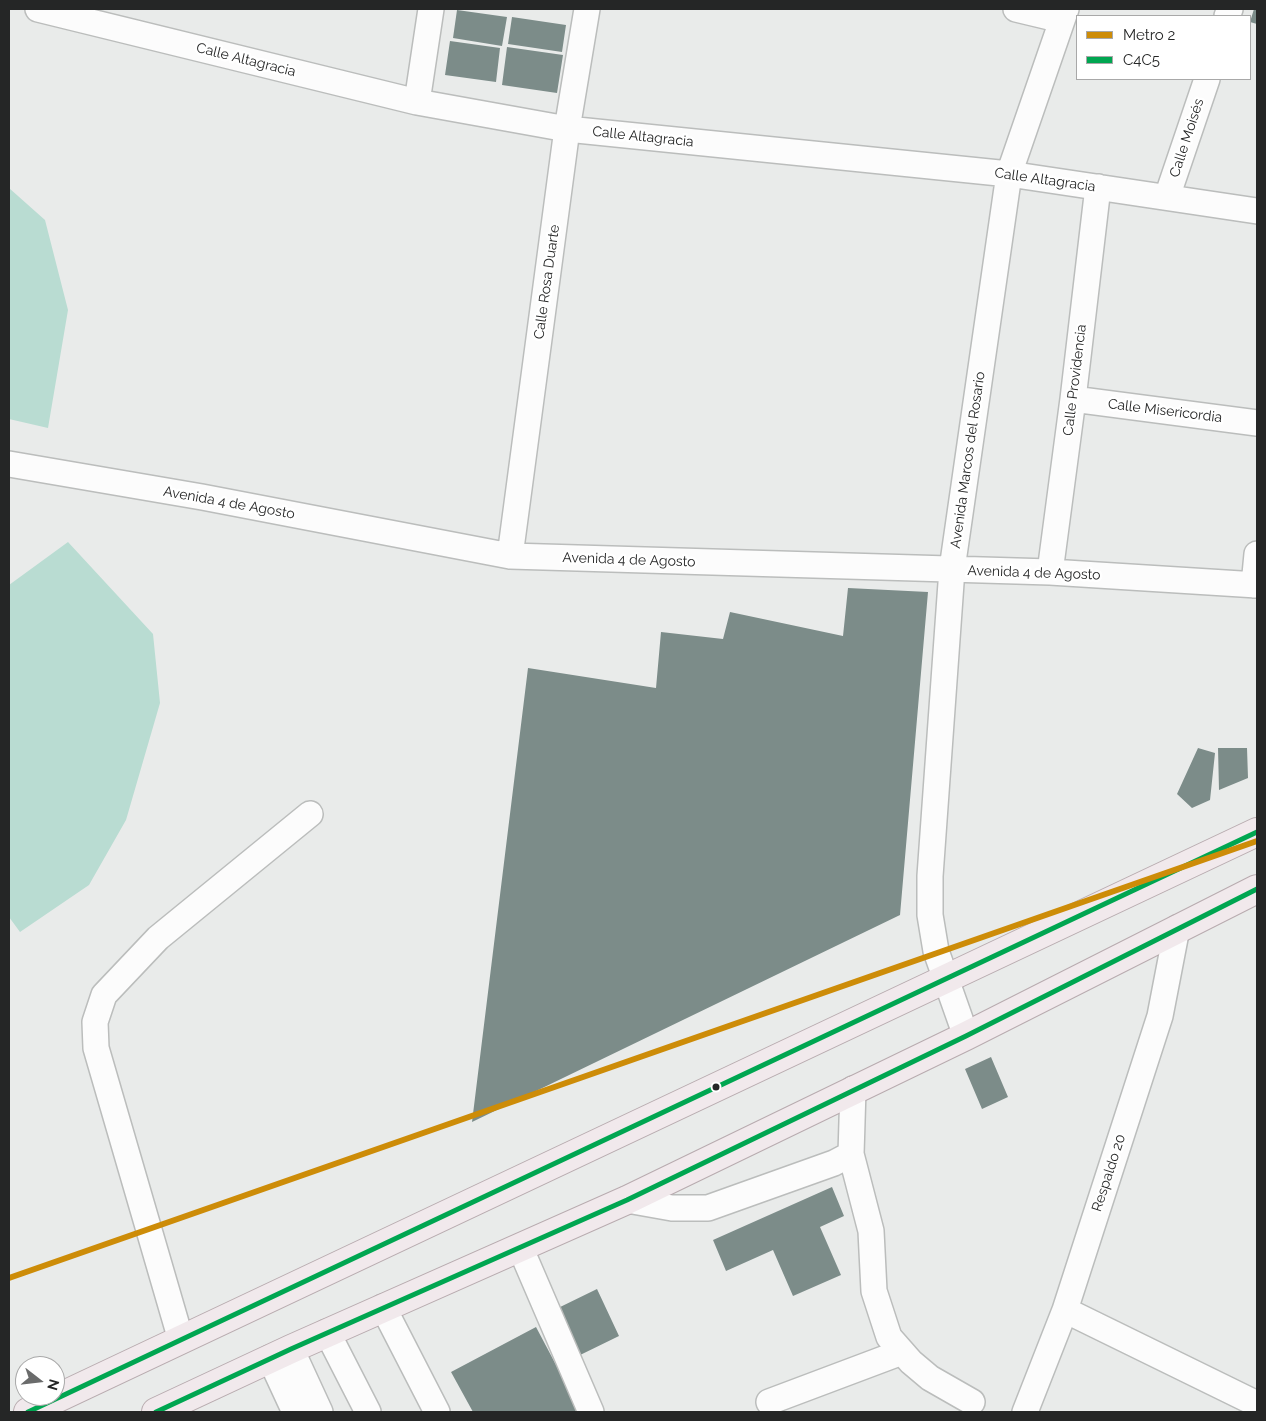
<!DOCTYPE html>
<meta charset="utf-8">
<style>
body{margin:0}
#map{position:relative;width:1266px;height:1421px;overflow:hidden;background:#e9ebea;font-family:Raleway,sans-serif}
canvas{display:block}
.frame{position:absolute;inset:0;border:10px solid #252626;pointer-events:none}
.legend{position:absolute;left:1076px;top:15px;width:175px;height:65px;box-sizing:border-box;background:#fff;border:1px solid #a8a8a8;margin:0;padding:6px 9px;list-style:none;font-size:15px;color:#252626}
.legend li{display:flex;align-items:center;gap:10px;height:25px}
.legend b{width:25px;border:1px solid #a8a8a8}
.north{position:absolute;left:15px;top:1356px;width:50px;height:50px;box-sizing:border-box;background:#fff;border:1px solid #a8a8a8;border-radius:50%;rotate:106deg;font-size:14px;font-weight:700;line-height:20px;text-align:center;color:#252626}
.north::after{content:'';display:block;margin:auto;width:18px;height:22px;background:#6a6b6b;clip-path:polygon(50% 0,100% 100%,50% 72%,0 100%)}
</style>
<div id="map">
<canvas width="1266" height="1421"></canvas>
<div class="frame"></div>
<ul class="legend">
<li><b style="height:6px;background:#cd8c08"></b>Metro 2</li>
<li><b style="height:6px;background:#00a651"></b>C4C5</li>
</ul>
<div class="north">N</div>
</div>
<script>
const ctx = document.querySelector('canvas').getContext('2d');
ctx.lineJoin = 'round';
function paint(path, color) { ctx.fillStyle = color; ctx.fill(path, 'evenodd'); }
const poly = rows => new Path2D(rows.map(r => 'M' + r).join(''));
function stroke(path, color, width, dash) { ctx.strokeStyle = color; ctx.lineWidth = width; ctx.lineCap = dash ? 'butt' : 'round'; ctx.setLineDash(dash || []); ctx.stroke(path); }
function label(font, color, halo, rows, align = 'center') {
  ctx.font = font + ' Raleway,sans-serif'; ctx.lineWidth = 5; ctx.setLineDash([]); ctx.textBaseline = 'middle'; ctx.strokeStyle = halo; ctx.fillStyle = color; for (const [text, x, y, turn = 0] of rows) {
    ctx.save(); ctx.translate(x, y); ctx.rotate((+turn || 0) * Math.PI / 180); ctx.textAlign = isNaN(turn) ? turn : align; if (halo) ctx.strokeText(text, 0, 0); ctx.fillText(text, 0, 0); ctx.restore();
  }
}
const green = poly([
 [9,188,45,220,68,310,48,428,9,419],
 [68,542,153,634,160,703,126,820,89,885,20,932,9,917,9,585]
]);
const building = poly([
 [1254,9,1257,9,1257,24,1250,22],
 [457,10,507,17,502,46,453,38],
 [512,17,566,25,562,52,508,44],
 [450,41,500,48,496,82,445,75],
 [507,47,563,55,557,93,502,85],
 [848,588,928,592,900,915,472,1122,528,668,656,688,661,632,723,639,730,612,843,636],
 [1198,748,1215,753,1210,800,1192,808,1177,794],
 [1218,748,1247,748,1248,778,1219,790],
 [991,1057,1008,1097,982,1109,965,1069],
 [832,1187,844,1216,820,1227,841,1275,793,1296,773,1250,726,1271,713,1240],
 [597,1289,619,1336,576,1357,554,1310],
 [536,1327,581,1412,473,1412,451,1372]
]);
const minor = poly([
 [38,9,417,102,567,129,1009,174,1257,211],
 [1016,9,1062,20],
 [1227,16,1230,9],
 [417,102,431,9],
 [1167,197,1207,79],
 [1073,399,1257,423],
 [9,464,202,497,510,556,1050,572,1257,585],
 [510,556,567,129,587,9],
 [1050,572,1073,399,1098,187],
 [1254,585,1257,554],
 [966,1036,936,951,930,915,930,876,952,569,1009,174,1066,9],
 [851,1154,871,1231,874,1291,889,1337,911,1362,930,1378,972,1402],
 [627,1200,672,1208,708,1208,834,1163,851,1154,853,1089],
 [520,1247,591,1412],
 [383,1307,437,1412],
 [1065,1310,1257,1404],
 [327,1332,368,1412],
 [181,1340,96,1048,95,1022,104,995,158,938,310,814],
 [291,1349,320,1412],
 [270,1358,295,1412],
 [769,1402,902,1352],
 [1025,1412,1065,1310,1160,1016,1177,928]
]);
const major = poly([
 [28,1412,1257,832],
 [156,1412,291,1349,627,1200,966,1036,1257,889]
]);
const bus1 = poly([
 [28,1412,1257,832],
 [156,1412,291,1349,627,1200,966,1036,1257,889]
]);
const metro1 = poly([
 [9,1278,1257,841]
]);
const markers = [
 [716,1087,4.5,"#252626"]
];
const streetNames = [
 ["Calle Altagracia",246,60,14],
 ["Calle Altagracia",643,137,6],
 ["Calle Moisés",1187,138,-72],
 ["Calle Altagracia",1045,180,8],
 ["Calle Rosa Duarte",547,282,-82],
 ["Calle Providencia",1075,380,-83],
 ["Calle Misericordia",1165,411,7],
 ["Avenida Marcos del Rosario",968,460,-82],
 ["Avenida 4 de Agosto",229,503,10],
 ["Avenida 4 de Agosto",629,560,2],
 ["Avenida 4 de Agosto",1034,573,2],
 ["Respaldo 20",1109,1173,-72]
];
paint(green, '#b9dcd2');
paint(building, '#7c8c89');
stroke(minor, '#bbbdbc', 28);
stroke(major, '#b8abaf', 30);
stroke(minor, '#fcfcfc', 25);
stroke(major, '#f1e9ec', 28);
stroke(bus1, '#00a651', 5);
stroke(metro1, '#cd8c08', 6);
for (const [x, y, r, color] of markers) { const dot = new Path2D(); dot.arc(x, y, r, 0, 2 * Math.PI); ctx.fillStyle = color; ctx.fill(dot); stroke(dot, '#fff', 2); }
label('14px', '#252626', '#fff', streetNames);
</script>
